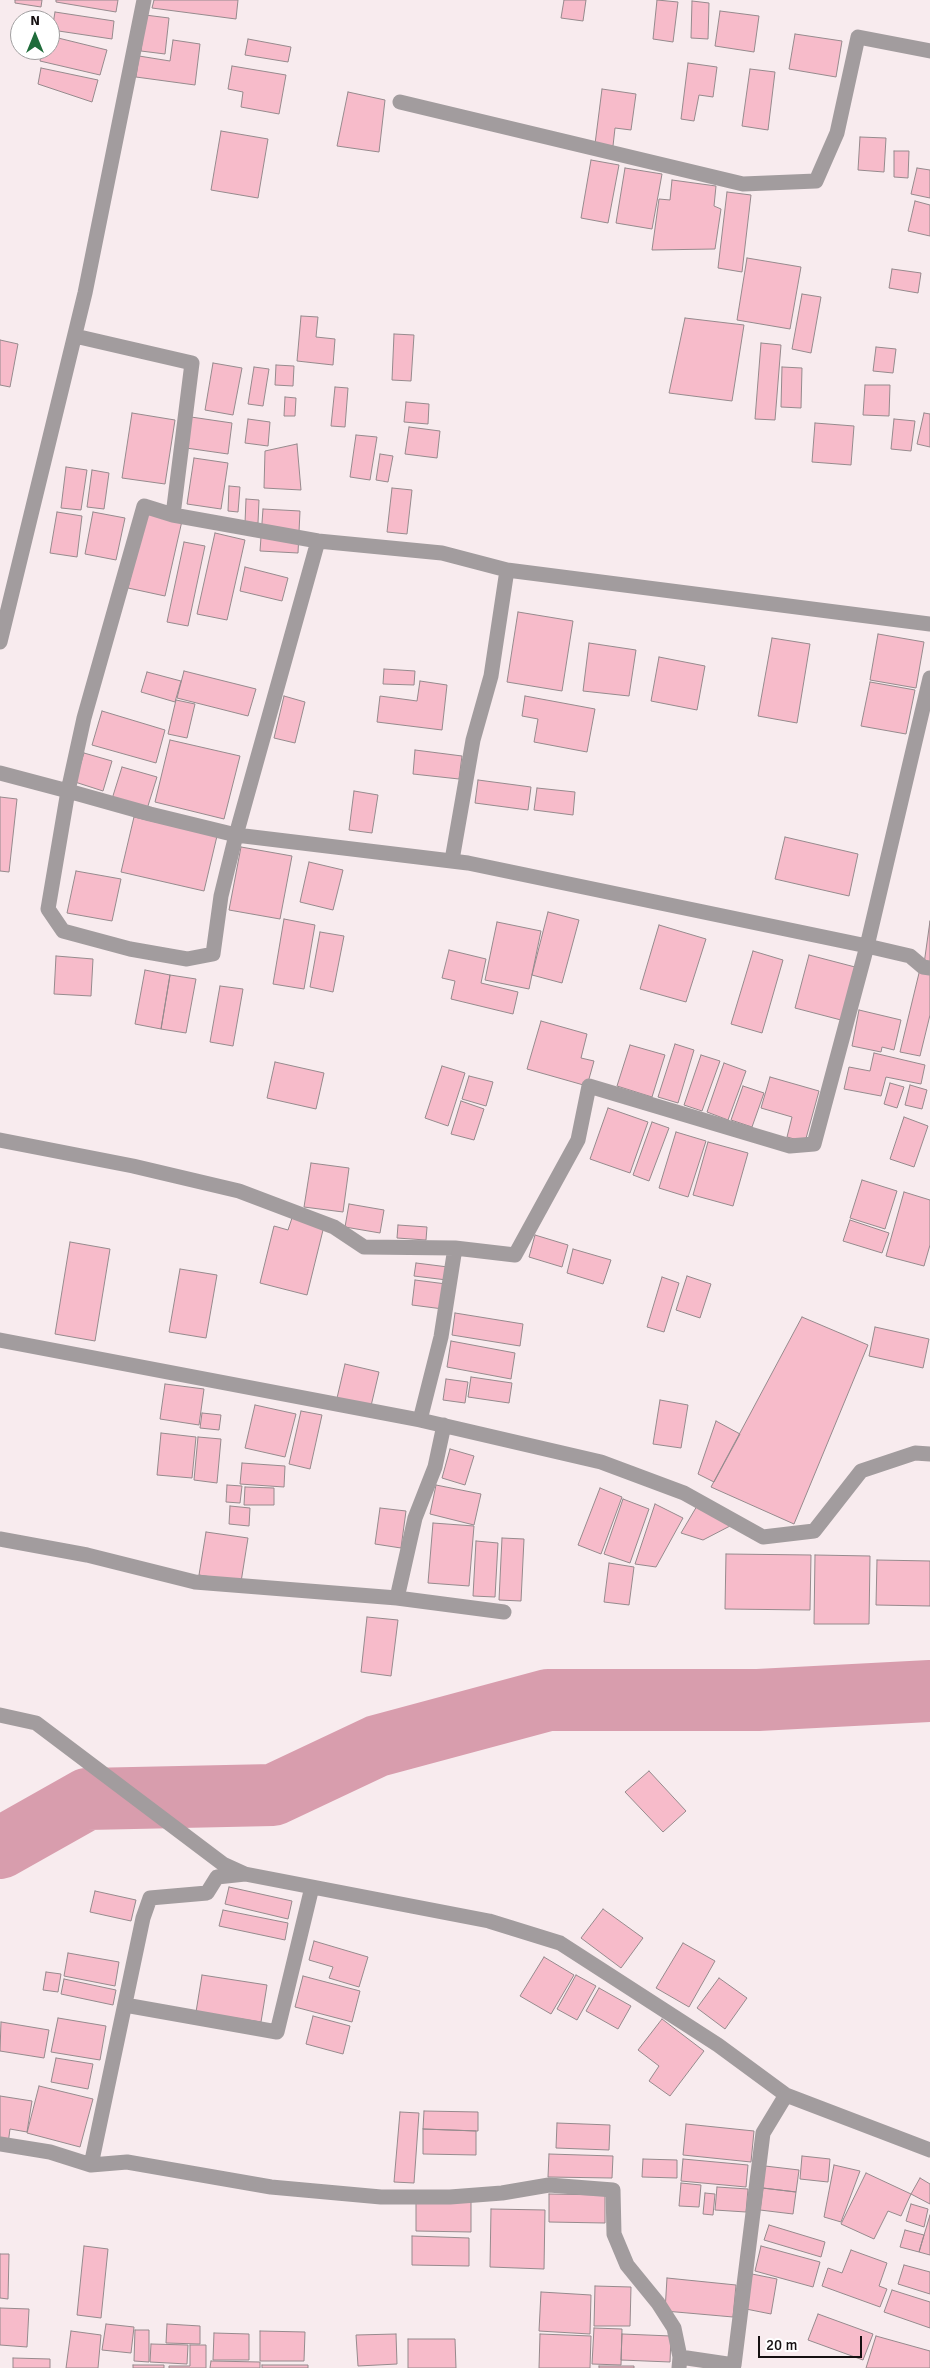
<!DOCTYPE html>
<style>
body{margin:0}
#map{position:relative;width:930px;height:2368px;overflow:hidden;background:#f8ebee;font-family:Signika,sans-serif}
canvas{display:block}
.north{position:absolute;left:10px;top:10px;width:50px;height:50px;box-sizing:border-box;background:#fff;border:1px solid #a19fa0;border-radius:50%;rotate:0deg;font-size:14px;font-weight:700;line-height:20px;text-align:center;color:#151011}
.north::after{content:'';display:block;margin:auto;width:18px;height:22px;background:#1f6c3b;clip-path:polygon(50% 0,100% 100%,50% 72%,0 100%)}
.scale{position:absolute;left:758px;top:2336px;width:104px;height:22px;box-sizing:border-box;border:2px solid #151011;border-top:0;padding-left:6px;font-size:15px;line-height:18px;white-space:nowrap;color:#151011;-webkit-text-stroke:4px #fff;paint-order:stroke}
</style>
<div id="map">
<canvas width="930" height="2368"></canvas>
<div class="north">N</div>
<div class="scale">20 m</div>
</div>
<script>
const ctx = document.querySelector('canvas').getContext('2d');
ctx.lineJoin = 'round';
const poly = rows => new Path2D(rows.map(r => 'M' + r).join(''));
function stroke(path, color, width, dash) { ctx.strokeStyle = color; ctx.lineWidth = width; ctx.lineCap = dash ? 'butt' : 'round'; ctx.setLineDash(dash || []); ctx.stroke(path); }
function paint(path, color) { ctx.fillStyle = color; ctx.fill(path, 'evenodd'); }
const river = poly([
 [0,1848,87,1799,273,1795,377,1746,548,1700,758,1700,930,1691]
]);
const building = poly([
 [15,0,42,0,41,7,15,3,15,0],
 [56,0,118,0,116,12,56,2,56,0],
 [154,0,238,0,236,19,152,8,154,0],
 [564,0,586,0,583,21,561,18,564,0],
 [657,0,678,2,673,42,653,39,657,0],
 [692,1,709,3,708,39,691,38,692,1],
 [720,11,759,16,754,52,715,46,720,11],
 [55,12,114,21,112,39,52,30,55,12],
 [145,15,169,18,165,54,141,51,145,15],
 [795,34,842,41,836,77,789,69,795,34],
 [50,36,107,50,100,75,40,61,42,50,50,50,50,36],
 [248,39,291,47,288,62,245,55,248,39],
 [173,40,200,44,195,85,136,77,139,56,170,61,173,40],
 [688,63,717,67,713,97,699,95,694,121,681,119,688,63],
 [232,66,286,75,279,114,241,107,243,92,228,89,232,66],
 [41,68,98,80,92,102,38,84,41,68],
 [750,69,775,72,768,130,742,126,750,69],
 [602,89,636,94,631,130,615,128,613,146,595,144,602,89],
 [348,92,385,100,379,152,337,146,348,92],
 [221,131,268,139,258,198,211,190,221,131],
 [860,137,886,138,884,172,858,170,860,137],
 [894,151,909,151,908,178,894,177,894,151],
 [591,160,619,165,608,223,581,218,591,160],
 [625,168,662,174,652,229,616,223,625,168],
 [917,168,930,170,930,198,911,194,917,168],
 [672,180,716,186,714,206,721,209,715,249,652,250,659,199,670,200,672,180],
 [727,192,751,195,742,272,718,268,727,192],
 [915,201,930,205,930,236,908,231,915,201],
 [747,258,801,267,790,329,737,320,747,258],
 [892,269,921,273,918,293,889,288,892,269],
 [802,294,821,297,811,353,792,349,802,294],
 [301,316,318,317,316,337,335,339,333,365,297,361,301,316],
 [685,318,744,325,732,401,669,393,685,318],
 [394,334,414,335,411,381,392,380,394,334],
 [0,340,18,344,10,387,0,385,0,340],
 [761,343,781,345,775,420,755,419,761,343],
 [876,347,896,349,893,373,873,371,876,347],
 [213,363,242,368,233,415,205,410,213,363],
 [276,365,294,366,293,386,275,385,276,365],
 [254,367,269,369,263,406,248,404,254,367],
 [782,367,802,368,801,408,781,407,782,367],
 [865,385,890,385,889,416,863,415,865,385],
 [335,387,348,388,345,427,331,426,335,387],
 [285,397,296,398,295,416,284,416,285,397],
 [406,402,429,404,428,424,404,422,406,402],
 [132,413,175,420,165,484,122,478,132,413],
 [924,413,930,414,930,447,917,444,924,413],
 [191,417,232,423,228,454,186,448,191,417],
 [248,419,270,422,268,446,245,443,248,419],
 [894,419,915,421,911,451,891,449,894,419],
 [815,423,854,426,851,465,812,462,815,423],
 [409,427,440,431,437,458,405,454,409,427],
 [356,435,377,437,370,480,350,477,356,435],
 [297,444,301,490,264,488,265,451,297,444],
 [380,454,393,456,388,482,376,480,380,454],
 [194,458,228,463,221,509,187,504,194,458],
 [66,467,87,470,81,510,61,508,66,467],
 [92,470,109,473,104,509,87,507,92,470],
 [229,486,240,487,238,512,228,511,229,486],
 [392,488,412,490,407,534,387,532,392,488],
 [246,499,259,500,258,523,245,523,246,499],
 [148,504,184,512,165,596,128,588,148,504],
 [263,509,300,511,298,553,260,551,263,509],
 [57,512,82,516,77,557,50,553,57,512],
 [93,512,125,518,116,560,85,554,93,512],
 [215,533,245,540,227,620,197,614,215,533],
 [184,542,205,546,188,626,167,622,184,542],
 [245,567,288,578,282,601,240,591,245,567],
 [518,612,573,621,562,691,507,682,518,612],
 [878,634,924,642,916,688,870,680,878,634],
 [772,638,810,644,797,723,758,716,772,638],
 [589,643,636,650,629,696,583,691,589,643],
 [659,657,705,666,697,710,651,701,659,657],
 [384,669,415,671,414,685,383,684,384,669],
 [184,671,256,689,248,716,177,698,184,671],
 [147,672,181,681,175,702,141,692,147,672],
 [420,681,447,685,442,730,377,722,380,696,417,701,420,681],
 [870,682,915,690,906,734,861,726,870,682],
 [284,696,305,702,295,743,274,738,284,696],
 [525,696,595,709,587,752,534,742,538,719,522,716,525,696],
 [176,700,195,704,187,738,168,734,176,700],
 [102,711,165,730,156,763,92,745,102,711],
 [170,740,240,756,224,819,155,802,170,740],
 [415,750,462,756,459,779,413,774,415,750],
 [84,753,112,761,103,791,75,782,84,753],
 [122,767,157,777,147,809,112,799,122,767],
 [478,780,531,787,528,810,475,803,478,780],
 [537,788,575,792,573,815,534,810,537,788],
 [354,791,378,795,372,833,349,830,354,791],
 [0,797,17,799,9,872,0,871,0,797],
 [134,817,217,836,204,891,121,872,134,817],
 [785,837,858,854,849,896,775,879,785,837],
 [241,847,292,856,280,919,229,910,241,847],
 [309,862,343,870,333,910,300,902,309,862],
 [76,871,121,879,112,921,67,913,76,871],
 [548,912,579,920,562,983,532,975,548,912],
 [284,919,315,925,304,989,273,984,284,919],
 [930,921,930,965,924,964,930,921],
 [497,922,541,931,529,989,485,980,497,922],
 [659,925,706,939,686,1002,640,989,659,925],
 [320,932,344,936,333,992,310,987,320,932],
 [449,950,486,959,481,983,518,992,513,1014,451,999,455,981,442,978,449,950],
 [753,951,783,960,762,1033,731,1024,753,951],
 [809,955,855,967,841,1020,795,1008,809,955],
 [56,956,93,959,91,996,54,994,56,956],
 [920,969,930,971,930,1015,920,1056,900,1052,920,969],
 [145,970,170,975,161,1029,135,1024,145,970],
 [170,975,196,979,186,1033,161,1029,170,975],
 [220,986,243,989,233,1046,210,1042,220,986],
 [859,1010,901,1020,894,1050,882,1047,881,1052,852,1046,859,1010],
 [541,1021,587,1034,581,1058,594,1061,587,1086,527,1069,541,1021],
 [675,1044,694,1050,678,1103,658,1097,675,1044],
 [630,1045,665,1055,652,1097,617,1086,630,1045],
 [874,1053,925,1065,921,1084,886,1077,881,1096,844,1089,849,1067,870,1071,874,1053],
 [701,1055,720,1061,702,1111,684,1105,701,1055],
 [275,1062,324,1073,316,1109,267,1098,275,1062],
 [724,1063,746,1071,728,1120,707,1112,724,1063],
 [442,1066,465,1073,448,1126,425,1118,442,1066],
 [469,1076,493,1082,486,1106,462,1099,469,1076],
 [770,1077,819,1091,805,1142,787,1137,792,1117,761,1108,770,1077],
 [890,1083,904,1087,897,1108,884,1104,890,1083],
 [910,1085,927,1090,922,1109,905,1105,910,1085],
 [743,1086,764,1093,752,1127,731,1120,743,1086],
 [461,1101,484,1109,474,1140,451,1134,461,1101],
 [608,1108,648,1122,630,1173,590,1159,608,1108],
 [904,1117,928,1126,914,1167,890,1159,904,1117],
 [652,1122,669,1128,649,1181,633,1175,652,1122],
 [676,1132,706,1141,688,1197,659,1188,676,1132],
 [708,1142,748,1153,733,1206,693,1195,708,1142],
 [311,1163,349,1168,343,1212,304,1207,311,1163],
 [862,1180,897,1191,885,1229,850,1218,862,1180],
 [904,1192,930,1200,930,1245,924,1266,886,1256,904,1192],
 [349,1204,384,1210,380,1233,345,1227,349,1204],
 [292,1218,324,1226,307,1295,260,1283,274,1226,288,1230,292,1218],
 [850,1220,889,1233,882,1253,843,1241,850,1220],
 [398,1225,427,1227,426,1240,397,1238,398,1225],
 [535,1235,568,1245,562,1267,529,1257,535,1235],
 [70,1242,110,1249,95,1341,55,1334,70,1242],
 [573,1249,611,1260,603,1284,567,1273,573,1249],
 [416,1263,448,1267,447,1280,414,1276,416,1263],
 [180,1269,217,1275,206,1338,169,1332,180,1269],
 [687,1276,711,1284,700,1318,676,1310,687,1276],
 [662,1277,679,1283,664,1332,647,1327,662,1277],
 [415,1280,446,1284,443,1309,412,1305,415,1280],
 [455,1313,523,1324,520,1346,452,1335,455,1313],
 [802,1317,868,1345,794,1524,711,1487,802,1317],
 [875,1327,929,1339,923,1368,869,1356,875,1327],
 [451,1341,515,1353,511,1379,447,1367,451,1341],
 [345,1364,379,1372,371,1406,337,1398,345,1364],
 [471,1377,512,1383,509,1403,468,1397,471,1377],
 [446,1379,468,1382,465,1403,443,1400,446,1379],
 [165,1384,204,1389,199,1425,160,1419,165,1384],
 [660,1400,688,1405,681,1448,653,1444,660,1400],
 [255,1405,296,1414,285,1457,245,1448,255,1405],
 [301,1411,322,1415,310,1469,289,1464,301,1411],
 [202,1413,221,1415,219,1430,200,1428,202,1413],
 [716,1421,740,1434,714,1482,698,1474,716,1421],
 [161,1433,196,1437,192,1478,157,1475,161,1433],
 [198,1437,221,1439,217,1483,194,1480,198,1437],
 [450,1449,474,1456,465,1485,442,1478,450,1449],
 [242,1463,285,1466,284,1487,240,1484,242,1463],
 [227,1485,242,1486,240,1503,226,1502,227,1485],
 [436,1485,481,1494,474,1525,430,1514,436,1485],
 [245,1487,274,1488,274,1505,244,1505,245,1487],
 [600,1488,622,1497,601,1554,578,1545,600,1488],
 [623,1499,649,1509,630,1563,604,1554,623,1499],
 [655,1504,683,1518,656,1567,635,1564,655,1504],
 [230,1506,250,1508,249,1526,229,1524,230,1506],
 [697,1506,730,1526,703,1540,681,1533,697,1506],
 [380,1508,406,1511,401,1548,375,1544,380,1508],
 [433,1523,474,1526,469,1586,428,1583,433,1523],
 [206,1532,248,1538,241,1582,199,1575,206,1532],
 [502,1538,524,1539,521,1601,499,1600,502,1538],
 [476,1541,498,1543,495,1597,473,1596,476,1541],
 [726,1554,811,1555,810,1610,725,1609,726,1554],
 [815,1555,870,1556,869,1624,814,1624,815,1555],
 [877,1560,930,1561,930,1606,876,1605,877,1560],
 [609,1563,634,1567,629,1605,604,1602,609,1563],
 [367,1617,398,1620,391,1676,361,1672,367,1617],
 [649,1771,686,1811,663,1832,625,1792,649,1771],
 [229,1887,292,1901,288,1919,225,1904,229,1887],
 [95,1891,136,1900,131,1921,90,1912,95,1891],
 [603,1909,643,1938,621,1968,581,1938,603,1909],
 [223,1910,288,1923,285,1940,219,1926,223,1910],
 [314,1941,368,1957,359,1987,329,1978,333,1967,309,1960,314,1941],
 [683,1943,715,1961,689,2007,656,1988,683,1943],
 [68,1953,119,1962,115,1986,64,1976,68,1953],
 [544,1957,574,1975,551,2014,520,1996,544,1957],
 [46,1972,61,1974,58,1992,43,1990,46,1972],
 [202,1975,267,1985,261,2022,196,2012,202,1975],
 [576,1975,596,1986,577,2020,557,2009,576,1975],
 [303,1976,360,1991,352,2022,295,2007,303,1976],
 [719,1978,747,1998,725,2029,697,2008,719,1978],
 [64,1979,116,1990,113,2005,61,1994,64,1979],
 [599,1988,631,2006,618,2029,586,2011,599,1988],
 [313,2016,350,2026,343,2054,306,2044,313,2016],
 [58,2018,106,2026,100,2060,51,2052,58,2018],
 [662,2019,704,2051,670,2096,649,2081,659,2066,638,2050,662,2019],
 [1,2022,49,2030,44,2058,0,2051,1,2022],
 [56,2058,93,2064,88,2089,51,2082,56,2058],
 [39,2086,93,2099,80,2147,27,2133,39,2086],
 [0,2096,32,2101,27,2132,10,2129,8,2144,0,2143,0,2096],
 [424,2111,478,2112,478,2131,423,2129,424,2111],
 [400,2112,419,2113,414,2183,394,2182,400,2112],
 [557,2123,610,2125,609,2150,556,2148,557,2123],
 [686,2124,754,2131,751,2162,683,2155,686,2124],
 [423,2129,476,2131,476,2155,423,2154,423,2129],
 [549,2154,613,2156,612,2178,548,2177,549,2154],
 [802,2156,830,2159,828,2182,800,2179,802,2156],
 [643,2159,677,2160,677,2178,642,2177,643,2159],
 [683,2159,748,2165,746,2187,681,2181,683,2159],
 [834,2165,860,2171,841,2222,824,2217,834,2165],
 [765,2166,799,2170,796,2192,762,2188,765,2166],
 [866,2173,911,2194,901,2216,888,2211,874,2239,841,2224,866,2173],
 [920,2178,930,2184,930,2204,911,2194,920,2178],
 [681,2183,701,2185,699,2207,679,2206,681,2183],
 [717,2187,748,2189,746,2212,715,2210,717,2187],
 [763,2188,796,2192,793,2214,760,2210,763,2188],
 [705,2193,715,2194,713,2215,703,2214,705,2193],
 [549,2194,605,2195,605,2223,549,2222,549,2194],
 [416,2200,471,2201,471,2232,416,2231,416,2200],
 [911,2204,928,2209,924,2227,906,2221,911,2204],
 [491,2209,545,2210,544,2269,490,2267,491,2209],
 [930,2215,930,2255,919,2252,930,2215],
 [769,2225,825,2242,821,2257,764,2240,769,2225],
 [905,2230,924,2235,919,2252,900,2247,905,2230],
 [412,2236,469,2238,469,2266,412,2265,412,2236],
 [84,2246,108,2249,101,2318,77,2315,84,2246],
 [761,2246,820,2262,813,2287,755,2271,761,2246],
 [851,2250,887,2263,879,2286,887,2289,880,2307,822,2286,828,2268,842,2273,851,2250],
 [0,2254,9,2254,8,2299,0,2298,0,2254],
 [904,2265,930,2272,930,2294,898,2284,904,2265],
 [752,2274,777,2279,771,2314,746,2309,752,2274],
 [667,2278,736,2285,733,2317,665,2311,667,2278],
 [595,2286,631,2287,630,2326,594,2326,595,2286],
 [892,2290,930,2302,930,2328,884,2312,892,2290],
 [541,2292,591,2295,590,2334,539,2331,541,2292],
 [0,2308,29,2309,27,2347,0,2345,0,2308],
 [818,2314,873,2334,863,2360,808,2340,818,2314],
 [106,2324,134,2327,131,2353,102,2350,106,2324],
 [167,2324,200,2326,200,2344,166,2343,167,2324],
 [594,2328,622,2329,621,2365,592,2364,594,2328],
 [135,2330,149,2330,149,2362,134,2361,135,2330],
 [71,2331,101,2335,98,2368,66,2368,71,2331],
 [260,2331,305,2332,304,2361,260,2361,260,2331],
 [214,2333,249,2334,249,2360,213,2360,214,2333],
 [396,2334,397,2364,358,2366,356,2335,396,2334],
 [540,2334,591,2336,590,2368,539,2368,540,2334],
 [622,2334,671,2336,670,2362,621,2360,622,2334],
 [876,2336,930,2351,930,2368,866,2368,876,2336],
 [408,2339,455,2339,456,2368,408,2368,408,2339],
 [151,2344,188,2345,187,2364,150,2362,151,2344],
 [190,2345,206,2345,206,2368,169,2368,169,2366,190,2366,190,2345],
 [13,2358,50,2359,50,2368,13,2368,13,2358],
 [211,2361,260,2362,260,2368,210,2368,211,2361],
 [133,2365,164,2365,164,2368,133,2368,133,2365],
 [262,2365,308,2365,308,2368,262,2368,262,2365],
 [599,2366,634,2366,634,2368,599,2368,599,2366]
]);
const minor = poly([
 [400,102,743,184,816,181,837,133,858,37,930,51],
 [75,336,192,363,173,515],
 [318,541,236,835,221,896,213,954,187,959,130,949,63,931,48,909,68,791,150,814,236,835,468,863,867,946,930,678],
 [0,642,85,293,144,0],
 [0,773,68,791,84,718,144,506,173,515,318,541,442,553,507,570,930,624],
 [452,860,473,740,491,676,507,570],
 [0,1140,133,1166,239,1191,334,1227,364,1247,455,1248],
 [0,1340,420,1420,441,1337,455,1248,515,1255,578,1140,589,1086,790,1146,814,1144,867,946,910,956,923,967,930,968],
 [420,1420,601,1462,684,1493,763,1537,814,1531,861,1471,915,1453,930,1454],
 [0,1539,87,1555,195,1582,397,1598,504,1612],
 [397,1598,415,1518,435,1467,444,1425],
 [0,1715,36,1723,223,1864,245,1874,489,1921,560,1943,718,2045,786,2095,930,2150],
 [245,1874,217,1877,207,1893,150,1898,143,1918,91,2165,127,2162,271,2187,381,2197,450,2197,502,2193,549,2185,613,2190,614,2234,627,2265,658,2303,674,2328,680,2357],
 [125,2005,277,2032,312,1887],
 [0,2144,50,2152,91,2165],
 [679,2368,680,2357,734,2365,763,2133,786,2095]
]);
stroke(river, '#d89dad', 62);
paint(building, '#f7bbca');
stroke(building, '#968a8d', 1);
stroke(minor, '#a29c9e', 15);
</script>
